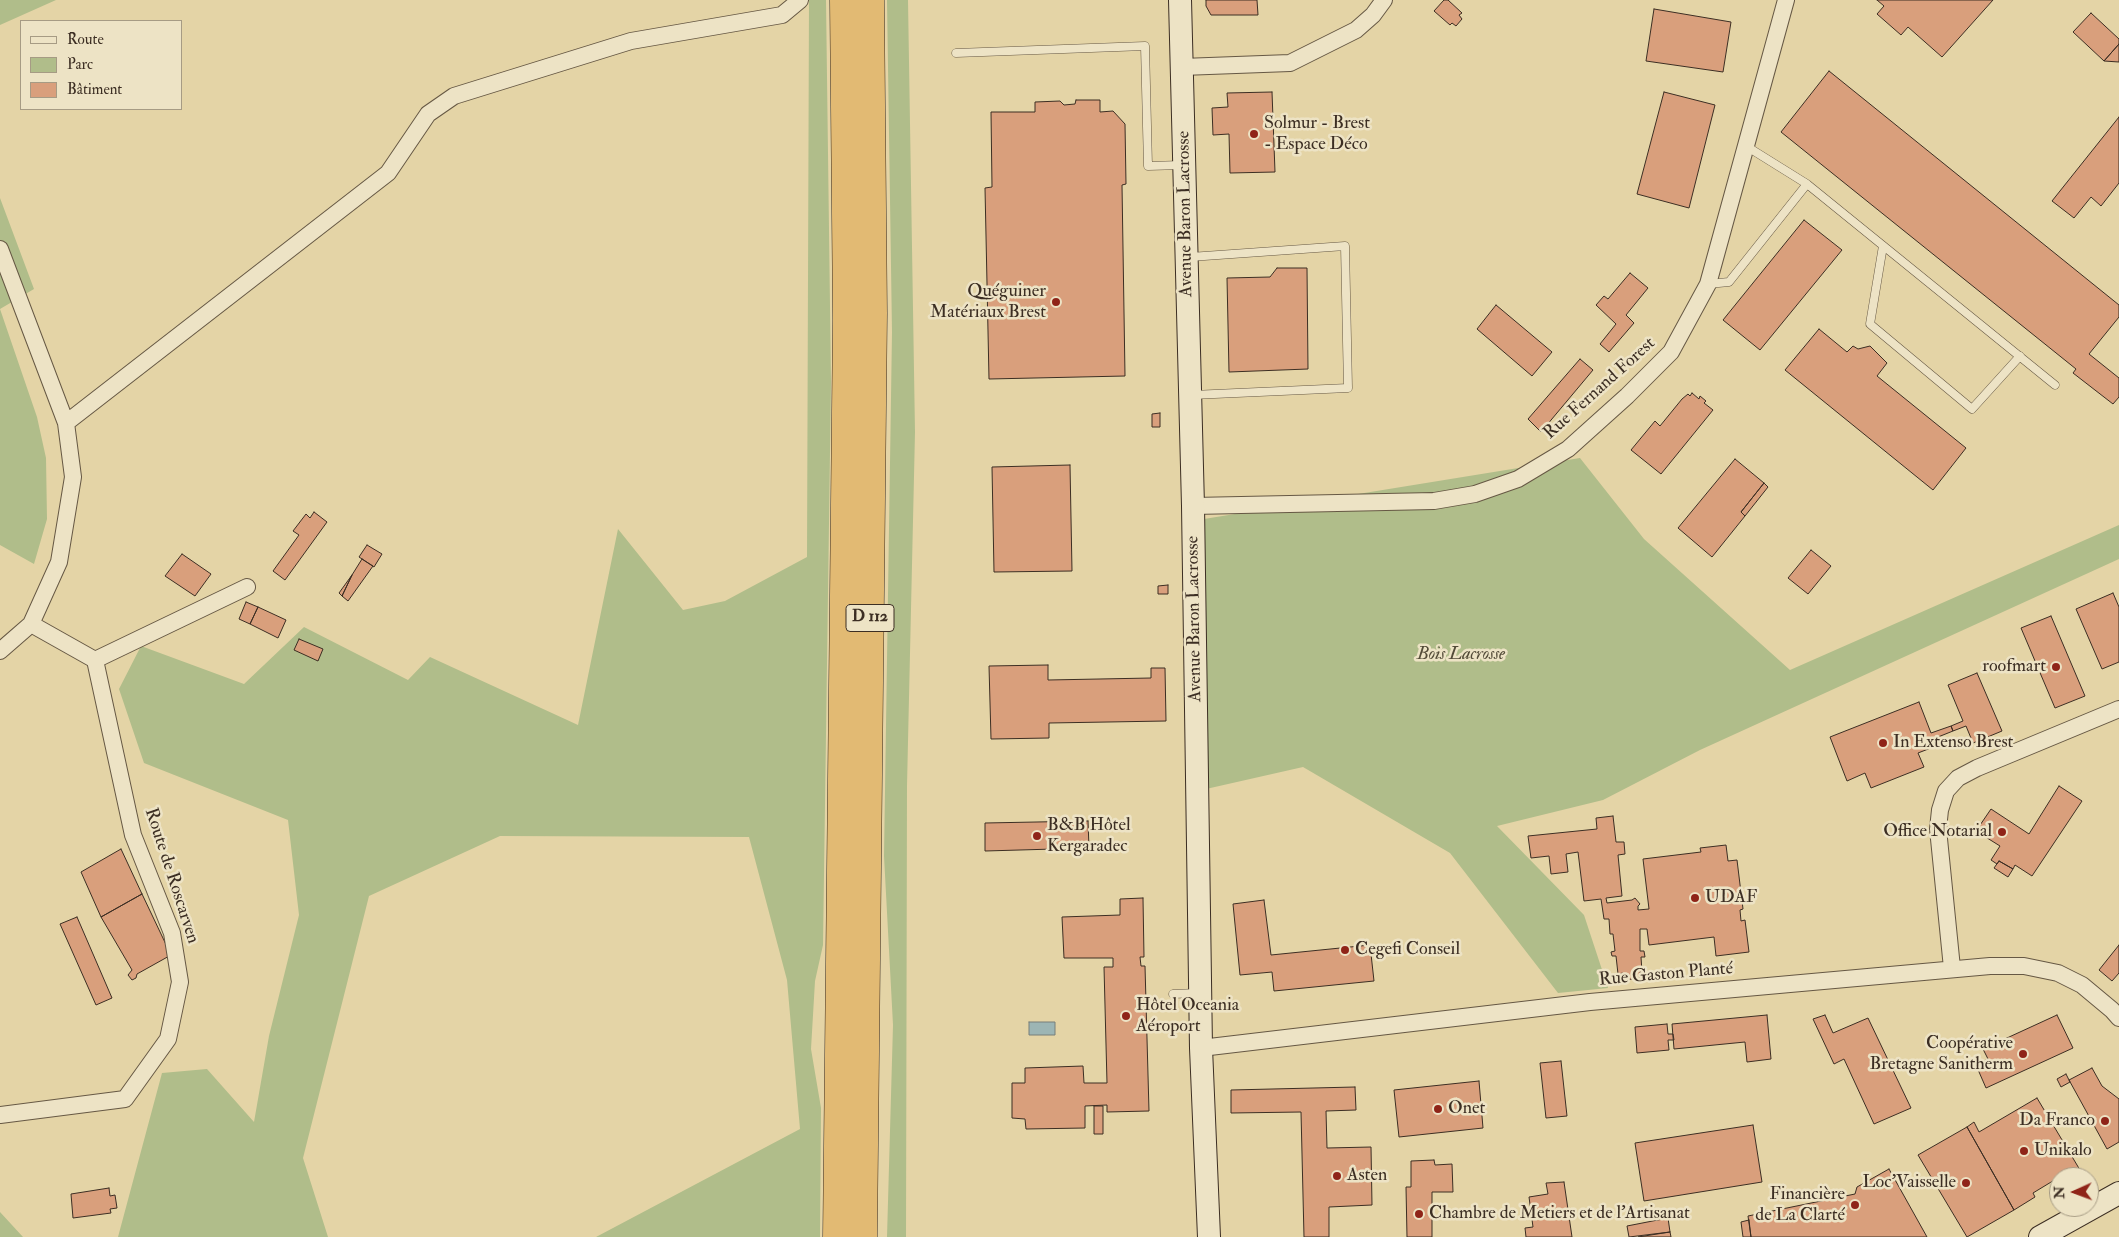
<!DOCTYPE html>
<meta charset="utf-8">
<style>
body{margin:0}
#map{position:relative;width:2119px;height:1237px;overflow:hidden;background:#e4d4a6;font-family:"IM FELL Double Pica",serif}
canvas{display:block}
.legend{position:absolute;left:20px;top:20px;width:162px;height:90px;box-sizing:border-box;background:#ede3c5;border:1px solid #a69b84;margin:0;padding:6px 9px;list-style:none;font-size:15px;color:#3c2e23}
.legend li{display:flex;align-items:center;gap:10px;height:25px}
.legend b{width:25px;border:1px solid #a69b84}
.north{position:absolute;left:2049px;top:1167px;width:50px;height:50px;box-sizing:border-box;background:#ede3c5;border:1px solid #a69b84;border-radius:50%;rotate:268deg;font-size:14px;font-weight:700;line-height:20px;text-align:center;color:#3c2e23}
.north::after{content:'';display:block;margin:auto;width:18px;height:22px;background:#8f2418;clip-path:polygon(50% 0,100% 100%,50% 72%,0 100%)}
</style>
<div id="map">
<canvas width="2119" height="1237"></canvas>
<ul class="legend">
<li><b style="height:6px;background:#ede3c5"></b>Route</li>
<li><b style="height:14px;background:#b0bd8a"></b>Parc</li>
<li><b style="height:14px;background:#d99f7c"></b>Bâtiment</li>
</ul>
<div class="north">N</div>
</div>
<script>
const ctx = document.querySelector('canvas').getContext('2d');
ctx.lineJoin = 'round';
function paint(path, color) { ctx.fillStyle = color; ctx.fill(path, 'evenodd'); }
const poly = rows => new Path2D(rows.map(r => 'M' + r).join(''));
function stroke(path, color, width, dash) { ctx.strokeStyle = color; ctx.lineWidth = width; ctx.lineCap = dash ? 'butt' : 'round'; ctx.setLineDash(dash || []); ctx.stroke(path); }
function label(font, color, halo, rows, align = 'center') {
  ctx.font = font + ' "IM FELL Double Pica",serif'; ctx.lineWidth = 5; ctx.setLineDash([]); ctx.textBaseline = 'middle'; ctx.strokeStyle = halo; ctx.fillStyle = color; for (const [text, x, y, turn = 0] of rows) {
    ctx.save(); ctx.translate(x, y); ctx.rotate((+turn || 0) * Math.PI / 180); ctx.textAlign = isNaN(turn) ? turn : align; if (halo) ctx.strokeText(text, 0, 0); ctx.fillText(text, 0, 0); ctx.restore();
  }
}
const green = poly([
 [0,0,56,0,0,25],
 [809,0,826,0,831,382,823,945,815,981,811,1049,821,1108,820,1237,596,1237,800,1129,787,980,749,837,500,836,369,896,303,1158,328,1237,118,1237,162,1073,207,1069,254,1122,269,1036,299,915,288,820,144,763,119,689,141,646,244,684,304,627,408,680,430,657,578,725,618,529,683,610,725,601,807,557],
 [887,0,908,0,915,432,907,786,906,1237,887,1237,893,1025,884,856,892,332],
 [0,198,34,289,0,309,37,417,46,458,47,519,34,564,0,545],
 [1580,458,1644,539,1790,670,2119,525,2119,559,1700,750,1603,800,1497,826,1584,915,1608,988,1558,993,1450,853,1303,767,1206,789,1204,519],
 [0,1212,23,1237,0,1237]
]);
const water = poly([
 [1029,1022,1055,1022,1055,1035,1029,1035,1029,1022]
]);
const building = poly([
 [1206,0,1257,0,1258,15,1211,15,1206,6,1206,0],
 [1444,0,1448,0,1462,13,1459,15,1462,19,1456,26,1452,23,1450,25,1434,11,1444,0],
 [1877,0,1993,0,1942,57,1908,27,1901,35,1877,14,1884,6,1877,0],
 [1654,9,1731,22,1723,72,1646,61,1654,9],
 [2091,13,2119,39,2119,44,2104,61,2073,32,2091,13],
 [2119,44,2119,62,2104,61,2119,44],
 [1829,71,2119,305,2119,317,2089,354,2119,378,2119,397,2113,404,2073,373,2076,369,1781,132,1829,71],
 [1272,92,1275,172,1230,173,1229,134,1213,135,1212,108,1228,107,1227,93,1272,92],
 [1664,92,1715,105,1689,208,1637,194,1664,92],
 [1076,100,1100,100,1100,112,1113,111,1125,124,1126,184,1122,185,1125,376,989,379,985,188,992,187,991,112,1035,112,1035,102,1060,101,1064,105,1075,104,1076,100],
 [2119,117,2119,183,2101,206,2091,197,2074,218,2052,201,2119,117],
 [1804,220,1842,250,1760,350,1723,320,1804,220],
 [1277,268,1307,268,1308,369,1229,372,1227,278,1270,277,1277,268],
 [1630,273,1648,288,1626,315,1634,323,1609,352,1600,344,1616,324,1596,305,1604,296,1608,299,1630,273],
 [1496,305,1552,352,1532,376,1477,329,1496,305],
 [1819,329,1847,352,1853,346,1858,349,1870,346,1887,363,1877,376,1966,448,1933,490,1785,370,1819,329],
 [1580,359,1593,370,1541,432,1528,419,1580,359],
 [1692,393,1699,399,1700,396,1706,401,1704,403,1713,410,1661,474,1631,450,1655,421,1660,426,1682,399,1688,394,1690,396,1692,393],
 [1160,413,1160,427,1152,427,1152,414,1160,413],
 [1735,459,1764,483,1741,512,1745,516,1712,557,1678,528,1735,459],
 [1070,465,1072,571,994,572,992,467,1070,465],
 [1764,483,1768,487,1745,516,1741,512,1764,483],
 [314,512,327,522,285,580,273,571,299,535,293,531,306,514,310,518,314,512],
 [367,545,382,554,374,567,359,557,367,545],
 [1811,550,1831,566,1808,594,1788,578,1811,550],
 [182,554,211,574,195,596,165,576,182,554],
 [362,559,373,566,348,601,342,596,352,575,362,559],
 [352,575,342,596,343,597,339,593,352,575],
 [1168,585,1168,594,1158,594,1158,586,1168,585],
 [2113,593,2119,607,2119,662,2102,669,2076,609,2113,593],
 [246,602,258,607,250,624,239,619,246,602],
 [258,607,286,620,278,638,250,624,258,607],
 [2051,616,2085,696,2055,708,2021,628,2051,616],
 [299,639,323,649,318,661,294,650,299,639],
 [1048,665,1048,680,1151,678,1151,668,1165,668,1166,721,1049,723,1049,738,991,739,989,666,1048,665],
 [1977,673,2002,731,1973,743,1966,726,1953,731,1951,726,1963,721,1948,685,1977,673],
 [1919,702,1931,733,1951,726,1953,731,1933,739,1936,746,1918,753,1924,767,1871,788,1865,773,1847,781,1830,737,1919,702],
 [2059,786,2082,801,2032,876,2015,865,2013,869,1999,861,1997,864,1991,860,2000,846,1976,831,1991,809,2029,834,2059,786],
 [1613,816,1616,842,1624,842,1625,854,1618,855,1622,896,1606,898,1607,903,1632,900,1635,898,1640,904,1638,906,1638,910,1649,909,1643,859,1701,852,1700,848,1726,845,1728,861,1737,860,1743,909,1740,910,1741,921,1745,920,1749,952,1716,956,1714,937,1649,945,1647,929,1640,929,1640,951,1644,951,1645,957,1641,957,1642,972,1640,972,1640,978,1624,980,1623,973,1618,974,1616,956,1612,956,1611,952,1615,951,1613,934,1610,934,1609,919,1604,919,1601,899,1584,901,1578,852,1566,854,1568,872,1551,874,1549,856,1531,858,1528,836,1597,829,1596,818,1613,816],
 [1088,821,1089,848,985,851,985,823,1088,821],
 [121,849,142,894,101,917,81,872,121,849],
 [1999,861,2013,869,2008,877,1994,868,1999,861],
 [142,894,171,955,137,974,136,978,132,980,128,975,132,970,101,917,142,894],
 [1143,898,1144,957,1140,957,1141,966,1145,966,1149,1111,1107,1112,1107,1105,1085,1106,1085,1128,1026,1129,1025,1119,1012,1118,1012,1083,1025,1083,1025,1068,1083,1066,1084,1083,1107,1083,1104,967,1113,967,1113,958,1064,958,1062,917,1120,915,1120,899,1143,898],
 [1264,900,1271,955,1370,945,1374,981,1274,991,1272,972,1240,975,1233,904,1264,900],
 [77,917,112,998,96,1005,60,924,77,917],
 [2119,945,2119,973,2112,981,2099,970,2119,945],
 [1767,1015,1771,1059,1747,1062,1745,1042,1674,1049,1672,1024,1767,1015],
 [1825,1015,1833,1033,1868,1018,1911,1108,1874,1124,1844,1059,1834,1064,1813,1019,1825,1015],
 [2057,1015,2073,1048,1986,1088,1976,1065,1988,1059,1983,1049,2057,1015],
 [1667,1024,1668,1034,1673,1034,1674,1040,1668,1040,1669,1050,1637,1053,1635,1027,1667,1024],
 [1561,1061,1567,1116,1546,1118,1540,1063,1561,1061],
 [2092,1068,2102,1086,2119,1099,2119,1142,2107,1149,2069,1080,2092,1068],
 [2066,1074,2070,1082,2061,1087,2057,1079,2066,1074],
 [1479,1081,1483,1128,1399,1137,1394,1090,1479,1081],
 [1355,1087,1356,1110,1326,1111,1327,1148,1371,1147,1372,1205,1329,1207,1329,1237,1304,1237,1301,1112,1231,1113,1231,1090,1355,1087],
 [2037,1098,2080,1170,2068,1177,2066,1173,2033,1193,2035,1197,2014,1210,1967,1127,1974,1122,1979,1132,2037,1098],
 [1094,1106,1103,1106,1103,1134,1094,1134,1094,1106],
 [1753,1125,1762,1182,1644,1201,1635,1143,1753,1125],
 [1967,1127,2014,1210,1967,1237,1918,1155,1967,1127],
 [1434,1160,1435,1165,1452,1164,1453,1192,1432,1192,1432,1237,1407,1237,1406,1187,1411,1187,1411,1161,1434,1160],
 [1889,1169,1927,1237,1751,1237,1748,1216,1855,1194,1857,1187,1889,1169],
 [1564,1182,1572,1237,1526,1237,1525,1228,1533,1227,1529,1197,1548,1194,1546,1183,1564,1182],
 [109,1188,110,1196,115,1195,117,1208,110,1209,111,1213,73,1218,71,1194,109,1188],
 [1668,1218,1670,1232,1629,1237,1627,1226,1668,1218],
 [1749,1220,1751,1237,1743,1237,1741,1222,1749,1220],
 [1670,1232,1671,1237,1638,1237,1670,1232]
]);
const lane = poly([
 [956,53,1145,46,1148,166,1182,165],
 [1746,146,1807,184,2055,385],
 [1883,246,1870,324,1972,409,2020,356],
 [1190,257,1345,246,1348,388,1192,395],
 [1708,284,1729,282,1807,184],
 [1173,994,1198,993]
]);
const street = poly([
 [1182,67,1290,63,1356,30,1373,15,1384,0],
 [0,249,66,423,73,477,59,562,31,624,0,651],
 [66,423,388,173,428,114,454,96,631,41,782,15,800,0],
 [1193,506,1434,501,1475,494,1518,479,1568,449,1627,396,1671,352,1708,284,1786,0],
 [95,660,247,587],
 [1952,968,1938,829,1940,810,1946,791,1958,778,1977,768,2119,709],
 [1201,1048,1590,1002,1990,966,2024,966,2058,973,2082,985,2112,1010,2119,1018],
 [0,1115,125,1099,168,1039,180,982,172,933,133,835,95,660,31,624]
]);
const secondary = poly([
 [1180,0,1193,506,1201,1048,1209,1237],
 [2040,1237,2119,1193]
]);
const highway = poly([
 [837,1237,847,320,844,0],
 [863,1237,873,313,870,0]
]);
const markers = [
 [1254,134,5,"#8f2418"],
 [1056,302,5,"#8f2418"],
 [2056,667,5,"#8f2418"],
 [1883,743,5,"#8f2418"],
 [2002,832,5,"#8f2418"],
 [1037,836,5,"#8f2418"],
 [1695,898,5,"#8f2418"],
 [1345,950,5,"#8f2418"],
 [1126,1016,5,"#8f2418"],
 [2023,1054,5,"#8f2418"],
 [1438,1109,5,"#8f2418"],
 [2105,1121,5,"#8f2418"],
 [2024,1151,5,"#8f2418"],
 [1337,1176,5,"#8f2418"],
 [1966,1183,5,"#8f2418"],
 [1855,1205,5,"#8f2418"],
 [1419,1214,5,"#8f2418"]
];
const shields = [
 [870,618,48]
];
const shieldNames = [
 ["D 112",870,618]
];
const poiNames = [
 ["Solmur - Brest",1264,124],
 ["- Espace Déco",1264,145],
 ["Quéguiner",1046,292,"right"],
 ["Matériaux Brest",1046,313,"right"],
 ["roofmart",2046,667,"right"],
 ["In Extenso Brest",1893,743],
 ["B&B Hôtel",1047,826],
 ["Kergaradec",1047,847],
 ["Office Notarial",1992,832,"right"],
 ["UDAF",1705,898],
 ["Cegefi Conseil",1355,950],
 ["Hôtel Oceania",1136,1006],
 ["Aéroport",1136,1027],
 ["Coopérative",2013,1044,"right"],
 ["Bretagne Sanitherm",2013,1065,"right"],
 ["Onet",1448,1109],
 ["Da Franco",2095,1121,"right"],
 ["Unikalo",2034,1151],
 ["Asten",1347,1176],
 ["Loc'Vaisselle",1956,1183,"right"],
 ["Financière",1845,1195,"right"],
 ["de La Clarté",1845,1216,"right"],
 ["Chambre de Metiers et de l'Artisanat",1429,1214]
];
const streetNames = [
 ["Avenue Baron Lacrosse",1186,214,-91],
 ["Rue Fernand Forest",1600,389,-42],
 ["Avenue Baron Lacrosse",1195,619,-91],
 ["Route de Roscarven",171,876,72],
 ["Rue Gaston Planté",1666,975,-5]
];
const parkNames = [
 ["Bois Lacrosse",1461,655]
];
paint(green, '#b0bd8a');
paint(water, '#9cb5b4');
stroke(water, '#767f7a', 1);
paint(building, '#d99f7c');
stroke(building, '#3c2e23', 1);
stroke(lane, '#665844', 9);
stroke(street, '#665844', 18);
stroke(secondary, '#3c2e23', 24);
stroke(highway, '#3c2e23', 29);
stroke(lane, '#ede3c5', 8);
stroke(street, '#ede3c5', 16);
stroke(secondary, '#ede3c5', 22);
stroke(highway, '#e2ba73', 28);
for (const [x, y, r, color] of markers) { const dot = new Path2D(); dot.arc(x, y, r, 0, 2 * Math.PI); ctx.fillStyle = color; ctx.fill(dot); stroke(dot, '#ede3c5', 2); }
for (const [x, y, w] of shields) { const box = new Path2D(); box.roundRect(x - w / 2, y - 13.5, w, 27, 4); ctx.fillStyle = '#ede3c5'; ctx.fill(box); stroke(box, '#3c2e23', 1); }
label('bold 16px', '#3c2e23', null, shieldNames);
label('18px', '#3c2e23', '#ede3c5', poiNames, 'left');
label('18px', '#3c2e23', '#ede3c5', streetNames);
label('italic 18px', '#534b38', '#ede3c5', parkNames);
</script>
